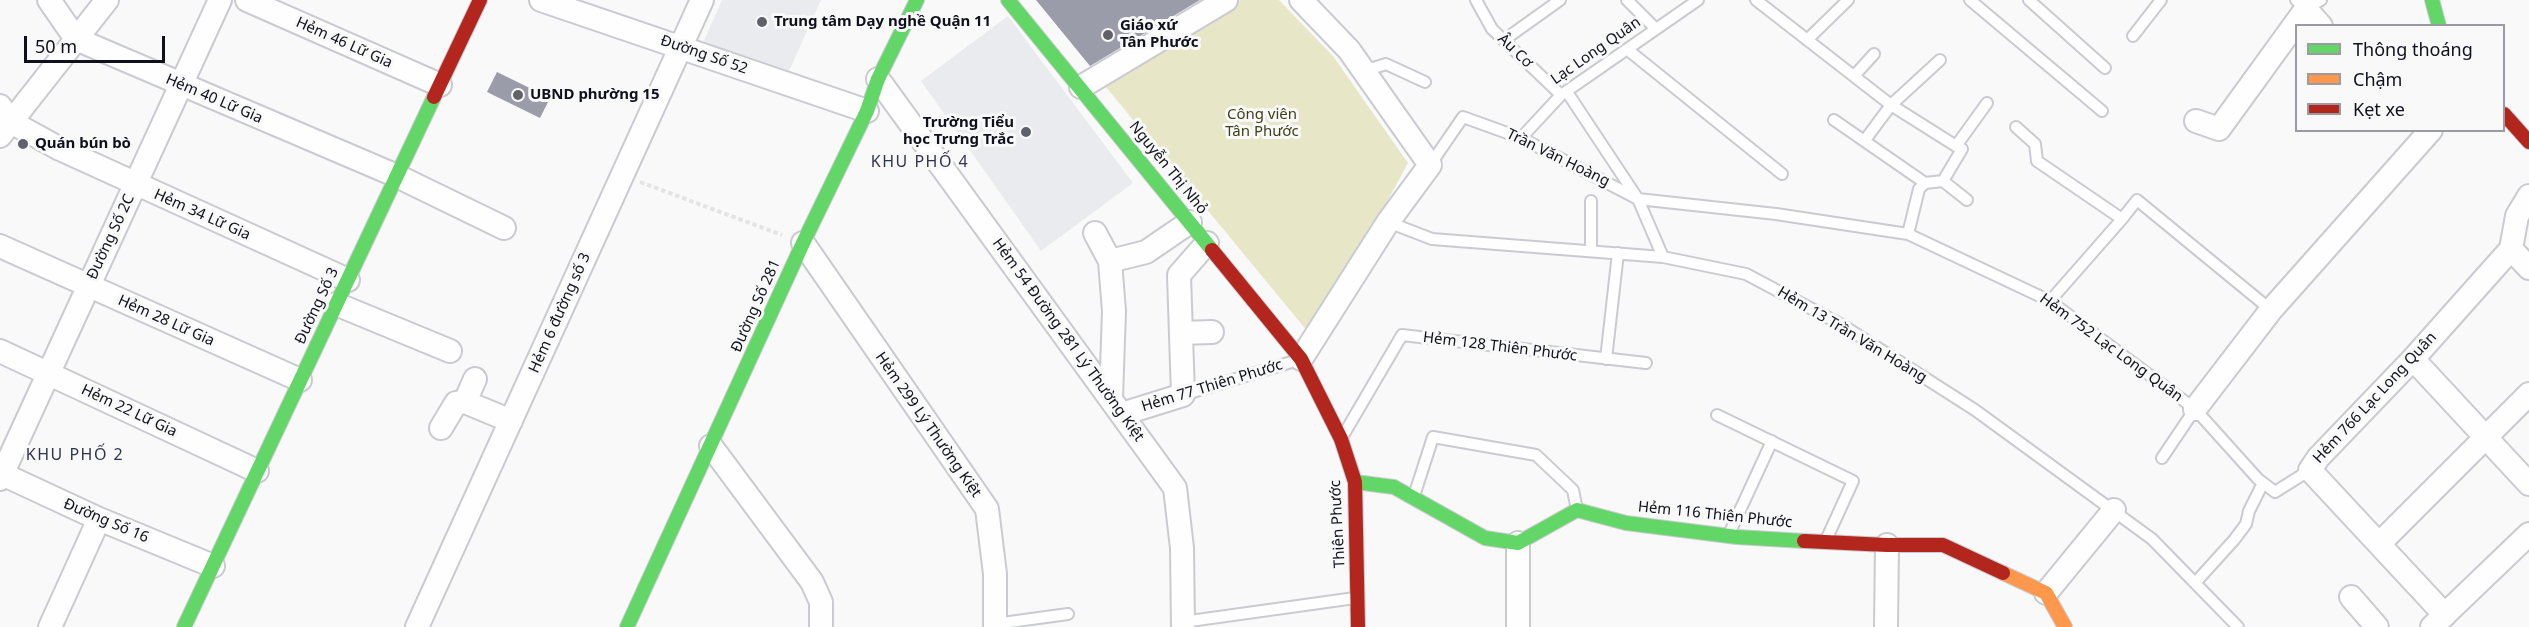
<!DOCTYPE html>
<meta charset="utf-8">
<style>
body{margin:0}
#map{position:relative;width:2529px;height:627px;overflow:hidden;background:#f9f9f9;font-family:"Noto Sans",sans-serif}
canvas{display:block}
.legend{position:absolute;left:2295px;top:24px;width:210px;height:108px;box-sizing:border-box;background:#f9f9f9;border:2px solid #9b9ca1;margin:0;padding:8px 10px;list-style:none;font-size:18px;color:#0e101c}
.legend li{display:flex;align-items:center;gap:12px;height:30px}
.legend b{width:30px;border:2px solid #9b9ca1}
.scale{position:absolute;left:24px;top:36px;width:141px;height:27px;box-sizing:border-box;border:3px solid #0e101c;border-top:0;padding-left:8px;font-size:18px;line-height:21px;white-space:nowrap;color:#0e101c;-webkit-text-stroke:4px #f9f9f9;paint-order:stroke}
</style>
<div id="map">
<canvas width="2529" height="627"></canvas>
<ul class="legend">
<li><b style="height:8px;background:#63d668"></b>Thông thoáng</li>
<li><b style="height:8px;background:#ff974d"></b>Chậm</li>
<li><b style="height:8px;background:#b3261e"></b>Kẹt xe</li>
</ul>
<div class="scale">50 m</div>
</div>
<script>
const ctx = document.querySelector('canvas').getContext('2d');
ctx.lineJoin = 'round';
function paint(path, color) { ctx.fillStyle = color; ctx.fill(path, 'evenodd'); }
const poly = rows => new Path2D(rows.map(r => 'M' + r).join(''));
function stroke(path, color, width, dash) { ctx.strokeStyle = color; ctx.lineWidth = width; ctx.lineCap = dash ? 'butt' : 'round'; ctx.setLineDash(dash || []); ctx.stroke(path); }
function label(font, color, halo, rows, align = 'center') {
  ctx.font = font + ' "Noto Sans",sans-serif'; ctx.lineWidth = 6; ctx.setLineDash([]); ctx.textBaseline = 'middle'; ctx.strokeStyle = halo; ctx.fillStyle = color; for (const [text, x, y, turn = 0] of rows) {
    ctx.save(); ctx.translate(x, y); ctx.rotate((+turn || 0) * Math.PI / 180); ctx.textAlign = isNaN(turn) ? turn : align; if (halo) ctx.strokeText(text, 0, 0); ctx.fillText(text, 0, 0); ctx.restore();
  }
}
const built = poly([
 [722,0,821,0,789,71,703,43],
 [1008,16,1133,183,1041,251,921,81]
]);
const green = poly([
 [1241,0,1279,0,1333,56,1408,163,1313,338,1101,81]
]);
const building = poly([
 [1036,0,1200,0,1090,66],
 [497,72,550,98,540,118,487,92]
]);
const path = poly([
 [640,182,782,235]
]);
const lane = poly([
 [1476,0,1492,29,1561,95],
 [1627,0,1656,29],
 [1756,0,1891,105,1956,146],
 [1970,0,2102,111],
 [2029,0,2105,68],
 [2296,0,2306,9,2321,0],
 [2133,36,2161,0],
 [1504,40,1560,0],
 [1807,40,1848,0],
 [1628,50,1782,174],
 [1364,71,1386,64,1425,82],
 [1854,76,1874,54],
 [1567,92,1638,199,1663,257],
 [1834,120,1925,183,1943,181,1967,200],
 [2016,127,2035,144,2037,161,2122,219,2137,200,2271,310],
 [1521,138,1561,95,1698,0],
 [1865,140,1891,105,1940,60],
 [1430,165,1463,117,1521,138,1638,199,1776,214,1908,234,2050,301,2195,409,2258,479,2275,492,2310,470],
 [1943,181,1962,149,1956,146,1987,103],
 [1388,222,1432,239,1663,257,1746,274,1842,325,1975,410,2152,539,2238,627],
 [1908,234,1919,189,1925,183],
 [1591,251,1591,201],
 [2050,301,2122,219],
 [1606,359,1618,253],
 [1183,395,1298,360],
 [1717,415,1853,481,1827,538],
 [1344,434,1402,335,1646,363],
 [2162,458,2195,409],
 [1414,496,1433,437,1536,455,1573,490,1577,510],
 [1730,532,1772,441],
 [2195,583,2234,540,2246,524,2249,511,2263,483],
 [1183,622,1355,598],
 [995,624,1068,614]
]);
const street = poly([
 [49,0,76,39,397,176,504,228],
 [247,0,440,85],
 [541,0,867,111],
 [1301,0,1349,50,1430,165,1388,222,1301,359],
 [878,79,1175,488,1182,548,1183,627],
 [1081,87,1226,0],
 [0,106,11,122,60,149,348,280],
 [2196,121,2219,129,2306,9,2321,26],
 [0,136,107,0],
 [1095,233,1110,261,1114,311,1111,398],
 [803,243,987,509,995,574,995,627],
 [0,246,300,380],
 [2511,249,2529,268],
 [1110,261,1146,252,1190,222],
 [336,304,450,351],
 [1181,333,1212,332],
 [0,351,257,471],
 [2413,359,2529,484],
 [465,402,511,421],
 [2195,409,2271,310,2431,130],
 [1122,414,1183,395,1179,275,1207,243],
 [441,428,456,403,465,402,475,379],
 [711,446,812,582,821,602,821,627],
 [0,473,99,519,213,566],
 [0,479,220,0],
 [1518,543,1518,627],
 [2380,543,2529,394],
 [2046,593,2114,510],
 [2351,597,2377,627],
 [2445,615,2310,470,2318,458,2413,359,2511,249,2517,216,2529,196],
 [50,627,99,519],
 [417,627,702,0],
 [1886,627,1887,545],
 [2432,627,2529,534]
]);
const fast = poly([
 [1008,0,1212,250],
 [2432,0,2439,26],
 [1355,482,1394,487,1485,538,1518,543,1577,510,1626,523,1737,537,1804,541],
 [184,627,434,97],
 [627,627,803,243,867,111,878,79,917,0]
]);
const slow = poly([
 [2003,573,2046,593,2065,627]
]);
const jam = poly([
 [434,97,480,0],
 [2504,114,2529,142],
 [1212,250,1301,359,1341,439,1355,482,1358,627],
 [1804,541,1887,545,1943,545,2003,573]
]);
const markers = [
 [762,22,6,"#606269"],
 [1108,35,6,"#606269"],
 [518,95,6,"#606269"],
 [1026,132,6,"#606269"],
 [23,144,6,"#606269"]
];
const poiNames = [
 ["Trung tâm Dạy nghề Quận 11",774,22],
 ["Giáo xứ",1120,26],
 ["Tân Phước",1120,43],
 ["UBND phường 15",530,95],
 ["Trường Tiểu",1014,123,"right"],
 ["học Trưng Trắc",1014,140,"right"],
 ["Quán bún bò",35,144]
];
const streetNames = [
 ["Hẻm 46 Lữ Gia",344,43,24],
 ["Âu Cơ",1515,51,44],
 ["Lạc Long Quân",1596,51,-35],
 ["Đường Số 52",704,55,19],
 ["Hẻm 40 Lữ Gia",214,99,23],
 ["Trần Văn Hoàng",1558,158,26],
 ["Nguyễn Thị Nhỏ",1168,168,51],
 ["Hẻm 34 Lữ Gia",202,215,24],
 ["Đường Số 2C",111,237,-65],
 ["Đường Số 3",317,306,-65],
 ["Đường Số 281",756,306,-66],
 ["Hẻm 6 đường số 3",560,313,-66],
 ["Hẻm 28 Lữ Gia",166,321,24],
 ["Hẻm 13 Trần Văn Hoàng",1852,335,31],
 ["Hẻm 54 Đường 281 Lý Thường Kiệt",1068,340,54],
 ["Hẻm 128 Thiên Phước",1500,347,7],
 ["Hẻm 752 Lạc Long Quân",2111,348,36],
 ["Hẻm 77 Thiên Phước",1212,386,-17],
 ["Hẻm 766 Lạc Long Quân",2375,398,-47],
 ["Hẻm 22 Lữ Gia",129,411,25],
 ["Hẻm 299 Lý Thường Kiệt",928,425,55],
 ["Hẻm 116 Thiên Phước",1715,515,6],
 ["Đường Số 16",106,521,23],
 ["Thiên Phước",1338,524,-93]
];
const parkNames = [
 ["Công viên",1262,115],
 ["Tân Phước",1262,132]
];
const neighbourhoodNames = [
 ["KHU PHỐ 4",920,162],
 ["KHU PHỐ 2",75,455]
];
paint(built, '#eaebef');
paint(green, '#e7e7c8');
paint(building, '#9a9ca9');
stroke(lane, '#cacbd1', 14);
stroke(street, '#cacbd1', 26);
stroke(fast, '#cacbd1', 16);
stroke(slow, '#cacbd1', 16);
stroke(jam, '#cacbd1', 16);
stroke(path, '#e4e4e5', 4, [4.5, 3]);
stroke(lane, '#fefefe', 10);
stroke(street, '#fefefe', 22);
stroke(fast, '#63d668', 14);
stroke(slow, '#ff974d', 14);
stroke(jam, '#b3261e', 14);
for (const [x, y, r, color] of markers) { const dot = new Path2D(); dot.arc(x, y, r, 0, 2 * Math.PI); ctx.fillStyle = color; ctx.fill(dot); stroke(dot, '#f9f9f9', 2); }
label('bold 15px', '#0e101c', '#f9f9f9', poiNames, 'left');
label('15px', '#0e101c', '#f9f9f9', streetNames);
label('15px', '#3f3e16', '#f9f9f9', parkNames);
ctx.letterSpacing = '1.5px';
label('16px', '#2f334f', '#f9f9f9', neighbourhoodNames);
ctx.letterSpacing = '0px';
</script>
